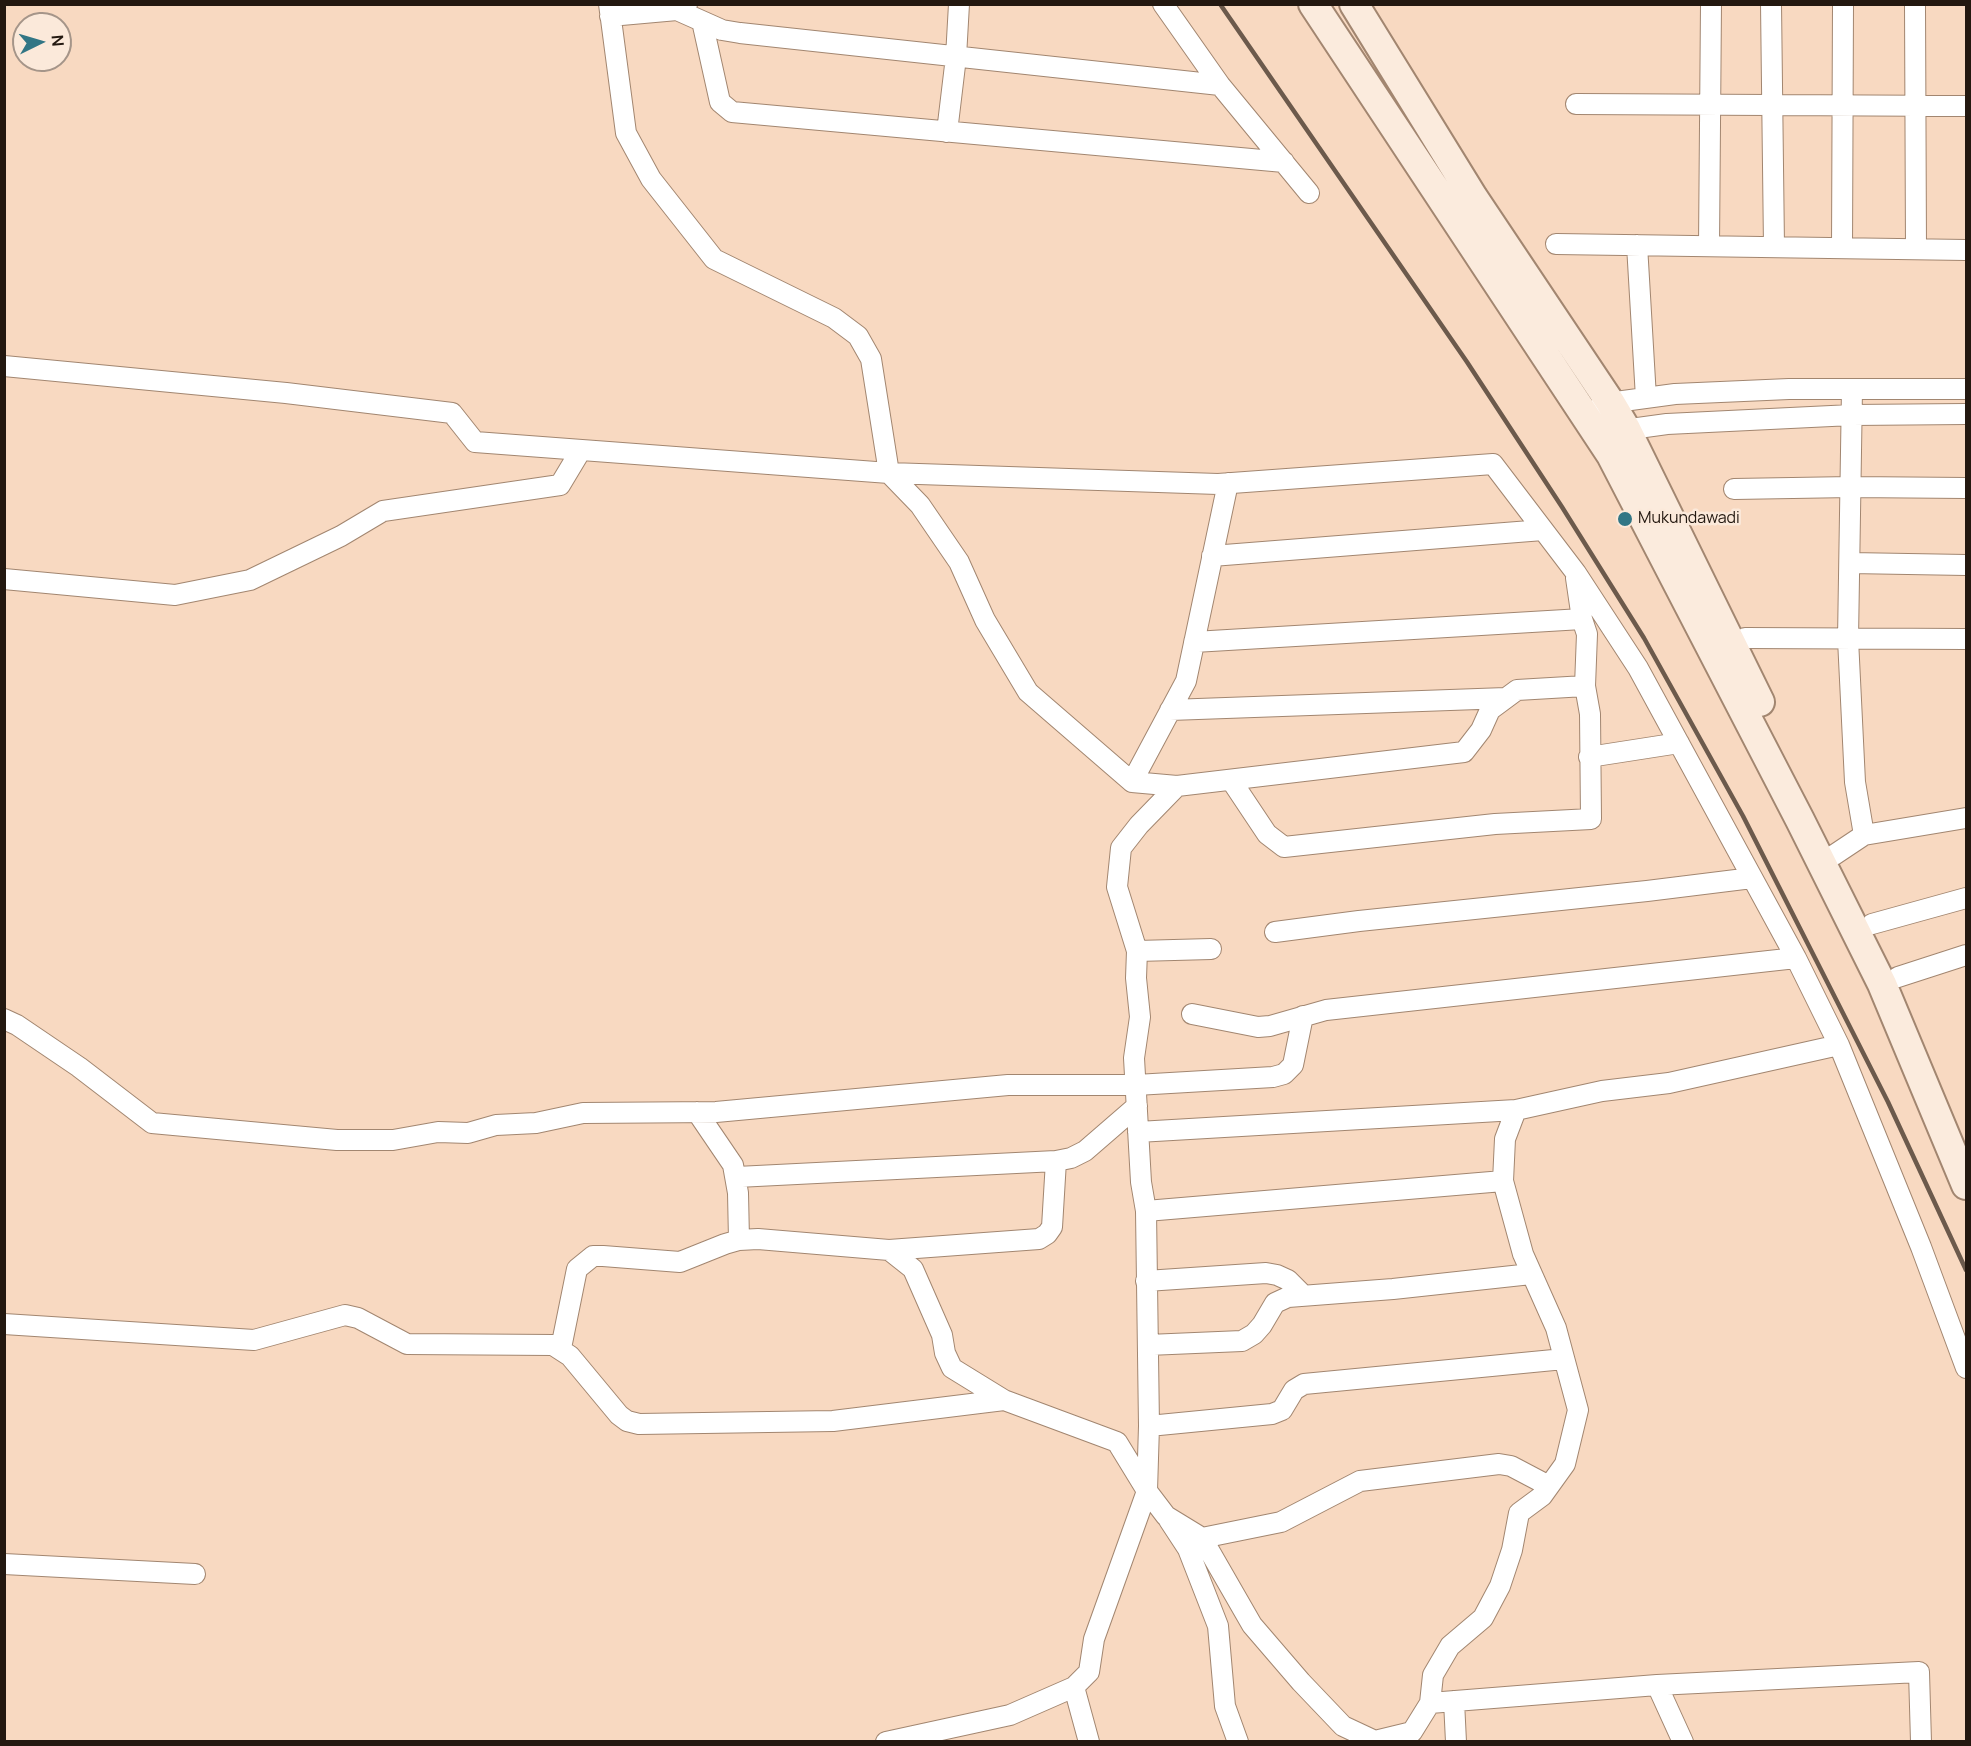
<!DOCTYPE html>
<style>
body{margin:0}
#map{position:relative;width:1971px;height:1746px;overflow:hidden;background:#f8d9c1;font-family:Manrope,sans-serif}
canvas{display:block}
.frame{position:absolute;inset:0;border:6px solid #231810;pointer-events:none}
.north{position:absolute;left:12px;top:12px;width:60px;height:60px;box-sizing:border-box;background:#fbe9da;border:2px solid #a59589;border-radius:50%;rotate:85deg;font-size:16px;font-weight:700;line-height:24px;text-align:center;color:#231810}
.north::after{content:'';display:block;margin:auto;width:21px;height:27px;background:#327685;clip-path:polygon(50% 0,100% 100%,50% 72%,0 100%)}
</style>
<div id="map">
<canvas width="1971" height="1746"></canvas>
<div class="frame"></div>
<div class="north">N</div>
</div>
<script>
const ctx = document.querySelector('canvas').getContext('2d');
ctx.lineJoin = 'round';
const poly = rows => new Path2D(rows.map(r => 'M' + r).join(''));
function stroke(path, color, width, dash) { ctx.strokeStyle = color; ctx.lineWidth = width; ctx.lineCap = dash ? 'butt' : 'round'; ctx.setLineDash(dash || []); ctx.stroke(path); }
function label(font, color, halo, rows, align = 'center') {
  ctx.font = font + ' Manrope,sans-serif'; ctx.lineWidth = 5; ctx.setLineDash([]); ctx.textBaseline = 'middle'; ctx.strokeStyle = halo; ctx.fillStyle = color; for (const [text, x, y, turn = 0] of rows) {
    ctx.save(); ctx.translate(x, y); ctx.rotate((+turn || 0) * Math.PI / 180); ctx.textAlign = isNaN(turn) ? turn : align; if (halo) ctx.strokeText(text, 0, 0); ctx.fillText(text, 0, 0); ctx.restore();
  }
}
const street = poly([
 [609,4,626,133,651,179,714,259,834,318,858,336,871,359,889,473,1218,484,1493,464,1576,573,1638,668,1796,958,1839,1045,1921,1247,1966,1368],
 [1163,4,1220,85,1309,193],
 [1771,4,1774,247],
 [1915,4,1916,249],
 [677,10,722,30,740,33,1220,85],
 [610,16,677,10,687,4],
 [702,21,720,102,732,112,1284,162],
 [1576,104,1966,106],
 [947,132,956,57,959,4],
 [1556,244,1966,250],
 [1637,245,1646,398],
 [1709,246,1711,4],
 [1842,248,1843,4],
 [4,366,286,393,452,413,475,442,889,473,920,505,959,562,985,620,1028,692,1132,782,1177,786,1464,752,1481,730,1490,710,1517,690,1585,686],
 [1852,389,1848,639,1855,782,1864,835,1966,818],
 [1601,404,1675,394,1789,389,1966,389],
 [1616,431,1667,424,1852,415,1966,414],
 [1734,489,1851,487,1966,488],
 [1212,556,1543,530],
 [1850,563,1966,565],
 [4,579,175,595,250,580,341,536,383,511,560,485,581,450],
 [1745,638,1966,639],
 [1194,642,1582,619],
 [1170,710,1506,698],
 [1589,757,1679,743],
 [1231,780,1267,834,1284,847,1495,824,1591,819,1590,714,1585,686,1587,634,1582,619,1576,578],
 [1132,782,1186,681,1228,483],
 [1834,855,1864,835],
 [1872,924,1966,898],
 [1275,932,1359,921,1647,891,1752,878],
 [1137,951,1211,949],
 [1898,977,1966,955],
 [1192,1014,1258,1027,1270,1026,1326,1010,1796,958],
 [4,1019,17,1025,79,1067,152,1123,337,1140,393,1140,438,1132,468,1133,496,1125,536,1123,583,1113,716,1112,1008,1085,1136,1085,1273,1077,1284,1074,1293,1065,1303,1016],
 [697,1112,733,1165,738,1193,739,1240],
 [1138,1132,1516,1110,1602,1091,1669,1083,1839,1045],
 [737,1177,1056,1161,1071,1158,1085,1151,1137,1106],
 [1146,1211,1503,1181],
 [889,1250,1039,1239,1047,1234,1052,1227,1056,1161],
 [1146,1281,1266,1273,1277,1275,1288,1280,1303,1295],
 [4,1324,254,1340,345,1315,358,1318,407,1344,553,1345,570,1356,619,1415,627,1421,639,1424,833,1421,1004,1400],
 [1148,1345,1242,1341,1254,1334,1262,1325,1275,1303,1288,1297,1393,1289,1531,1274],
 [561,1348,577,1269,593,1256,603,1256,680,1262,725,1244,739,1240,758,1239,889,1250,913,1269,942,1335,945,1353,952,1368,1004,1400,1117,1442,1147,1491,1166,1516,1202,1538,1252,1625,1301,1682,1343,1726,1375,1741,1412,1732,1430,1703,1433,1675,1450,1646,1483,1618,1500,1586,1512,1550,1519,1513,1542,1496,1565,1464,1578,1410,1556,1328,1523,1254,1503,1181,1505,1139,1516,1110],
 [1149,1426,1272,1414,1282,1410,1294,1390,1304,1384,1564,1359],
 [1169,1520,1188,1549,1218,1626,1225,1706,1238,1742],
 [1202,1538,1281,1522,1360,1481,1499,1464,1511,1466,1549,1486],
 [4,1564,195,1574],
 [1657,1685,1683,1742],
 [1074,1687,1089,1742],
 [1454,1701,1456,1742],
 [1430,1703,1657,1685,1919,1672,1921,1742],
 [886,1742,1010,1715,1074,1687,1089,1672,1094,1639,1147,1491,1149,1426,1146,1211,1141,1182,1134,1058,1140,1017,1136,978,1137,951,1117,887,1121,848,1139,825,1177,786]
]);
const secondary = poly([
 [1313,4,1611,455,1800,820,1882,984,1966,1185],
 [1354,4,1473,197,1610,402,1626,429,1760,702]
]);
const rail = poly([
 [1220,4,1467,362,1562,507,1644,638,1743,816,1888,1102,1966,1270]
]);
const markers = [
 [1625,519,8,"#327685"]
];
const poiNames = [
 ["Mukundawadi",1638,519]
];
stroke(street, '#a28670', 22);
stroke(secondary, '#a28670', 32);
stroke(street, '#fff', 20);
stroke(secondary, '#fbebdd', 28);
stroke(rail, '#6c5a4c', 4.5);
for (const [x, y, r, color] of markers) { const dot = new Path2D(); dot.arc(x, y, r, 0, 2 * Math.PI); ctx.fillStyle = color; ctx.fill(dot); stroke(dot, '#fbe9da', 2); }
label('16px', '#231810', '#fbe9da', poiNames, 'left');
</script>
